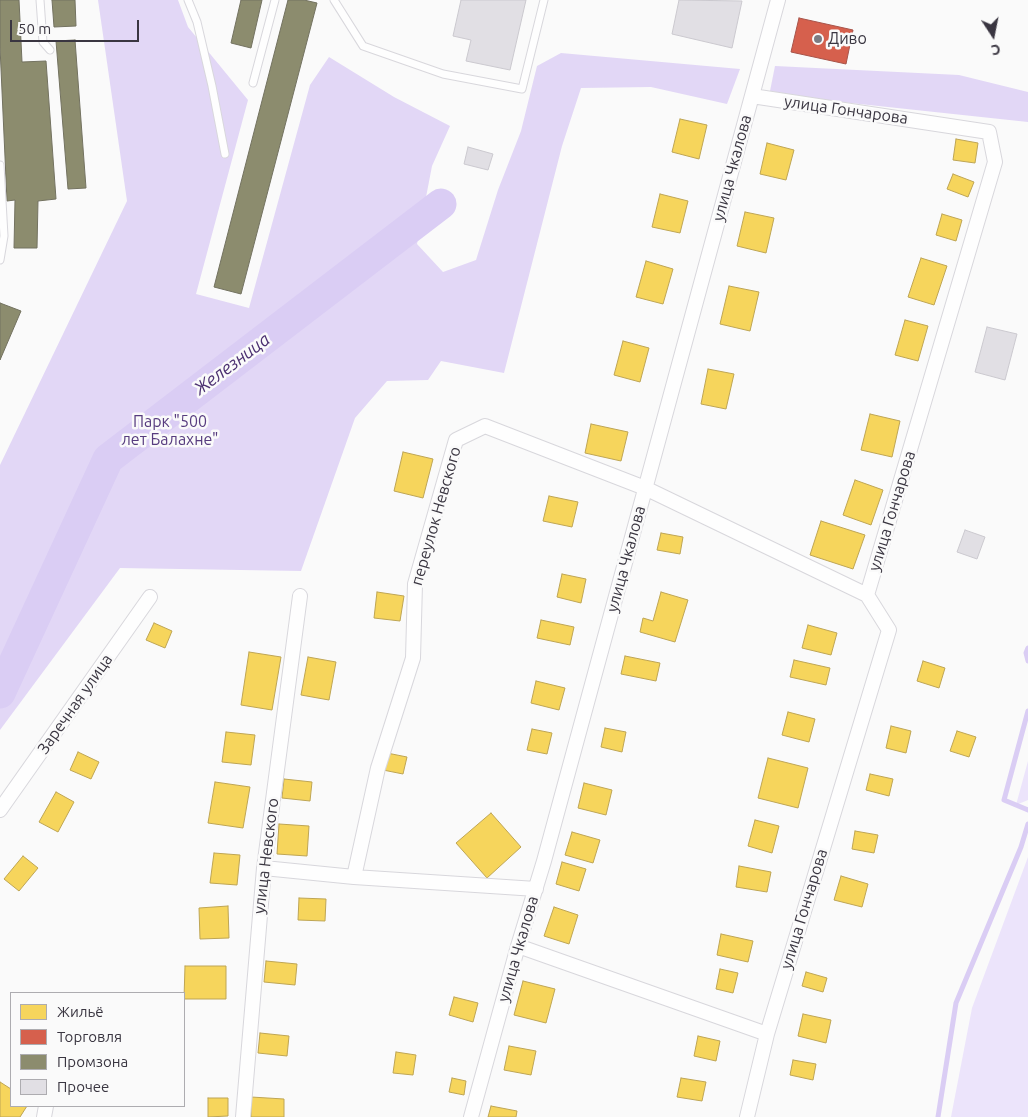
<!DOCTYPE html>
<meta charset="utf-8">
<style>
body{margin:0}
#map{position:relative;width:1028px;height:1117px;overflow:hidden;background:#fafafa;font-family:Ubuntu,sans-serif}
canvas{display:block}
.legend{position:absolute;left:10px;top:992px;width:175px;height:115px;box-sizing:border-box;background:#fafafa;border:1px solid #adacb0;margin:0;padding:6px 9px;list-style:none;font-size:15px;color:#3a3641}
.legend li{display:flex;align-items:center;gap:10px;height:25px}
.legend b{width:25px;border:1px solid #adacb0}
.north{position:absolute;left:968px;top:10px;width:50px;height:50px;-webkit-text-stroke:4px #fafafa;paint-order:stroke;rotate:169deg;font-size:14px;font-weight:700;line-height:20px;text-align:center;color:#3a3641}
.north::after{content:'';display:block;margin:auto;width:18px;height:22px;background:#3a3641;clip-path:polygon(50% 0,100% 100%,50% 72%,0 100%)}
.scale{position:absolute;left:10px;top:20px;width:129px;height:22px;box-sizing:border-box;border:2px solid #3a3641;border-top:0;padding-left:6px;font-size:15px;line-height:18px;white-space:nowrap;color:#3a3641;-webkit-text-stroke:4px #fafafa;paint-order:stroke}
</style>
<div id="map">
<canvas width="1028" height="1117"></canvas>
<ul class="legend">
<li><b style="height:14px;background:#f6d55c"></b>Жильё</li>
<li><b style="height:14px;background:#d6604d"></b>Торговля</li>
<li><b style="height:14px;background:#8c8c6e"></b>Промзона</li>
<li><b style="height:14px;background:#e1dfe4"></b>Прочее</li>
</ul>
<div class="north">С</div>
<div class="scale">50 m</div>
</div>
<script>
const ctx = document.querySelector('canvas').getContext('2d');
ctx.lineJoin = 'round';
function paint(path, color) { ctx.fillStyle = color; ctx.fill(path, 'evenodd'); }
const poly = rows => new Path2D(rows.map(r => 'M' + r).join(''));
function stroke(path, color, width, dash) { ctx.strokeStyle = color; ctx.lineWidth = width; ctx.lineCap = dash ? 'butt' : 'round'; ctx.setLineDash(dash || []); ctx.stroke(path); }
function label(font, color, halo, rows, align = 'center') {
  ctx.font = font + ' Ubuntu,sans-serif'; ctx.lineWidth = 5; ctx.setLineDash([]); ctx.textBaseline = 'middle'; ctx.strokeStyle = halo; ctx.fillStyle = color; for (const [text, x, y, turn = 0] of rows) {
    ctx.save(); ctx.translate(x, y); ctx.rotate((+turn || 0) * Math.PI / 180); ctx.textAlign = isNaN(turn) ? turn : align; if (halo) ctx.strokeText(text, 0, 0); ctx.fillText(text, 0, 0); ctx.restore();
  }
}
const green = poly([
 [1028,761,1028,800,1016,805],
 [1028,857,1028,1117,951,1117,972,1008]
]);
const forest = poly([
 [98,0,178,0,188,27,248,100,196,294,249,308,310,85,329,57,394,97,450,126,432,166,417,244,443,272,476,260,498,190,521,131,537,66,561,53,740,69,727,104,651,87,581,88,562,146,504,373,441,361,428,380,387,381,355,418,301,571,120,568,0,730,0,465,127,201],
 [775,66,959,75,1028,92,1028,122,841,102,770,91]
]);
const homes = poly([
 [680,119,707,125,699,159,672,152,680,119],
 [956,139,978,143,975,163,953,160,956,139],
 [767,143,794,150,786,180,760,174,767,143],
 [953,174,974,182,968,197,947,189,953,174],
 [660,194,688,201,680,233,652,227,660,194],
 [745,212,774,218,766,253,737,246,745,212],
 [942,214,962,220,956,241,936,235,942,214],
 [921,258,947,266,934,305,908,297,921,258],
 [646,261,673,269,663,304,636,297,646,261],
 [729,286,759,292,750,331,720,324,729,286],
 [905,320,928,326,918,361,895,355,905,320],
 [623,341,649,348,640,382,614,375,623,341],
 [708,369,734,374,726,409,701,404,708,369],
 [870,414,900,421,892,457,861,450,870,414],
 [591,424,628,432,621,461,585,453,591,424],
 [403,452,433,459,423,498,394,491,403,452],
 [855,480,883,490,871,525,843,515,855,480],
 [549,496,578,502,572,527,543,521,549,496],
 [821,521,865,535,853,569,810,555,821,521],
 [661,533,683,537,680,554,657,550,661,533],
 [562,574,586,579,581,603,557,597,562,574],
 [377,592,404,596,400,621,374,618,377,592],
 [661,592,688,600,675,642,640,632,643,618,653,621,661,592],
 [541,620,574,627,570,645,537,638,541,620],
 [154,623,172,631,165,648,146,640,154,623],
 [808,625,837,633,831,655,802,648,808,625],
 [249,652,281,657,272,710,241,705,249,652],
 [625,656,660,663,656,681,621,674,625,656],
 [308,657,336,662,329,700,301,695,308,657],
 [794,660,830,668,826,685,790,677,794,660],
 [923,661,945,668,939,688,917,681,923,661],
 [536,681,565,688,559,710,531,703,536,681],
 [788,712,815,719,809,742,782,735,788,712],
 [891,726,911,731,906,753,886,748,891,726],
 [605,728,626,732,622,752,601,747,605,728],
 [532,729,552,733,547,754,527,750,532,729],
 [957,731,976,737,969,757,950,751,957,731],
 [226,732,255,735,251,765,222,762,226,732],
 [78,752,99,762,91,779,70,770,78,752],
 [387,753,407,757,403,774,383,770,387,753],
 [768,758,808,768,798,808,758,798,768,758],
 [870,774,893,779,889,796,866,790,870,774],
 [284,779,312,782,310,801,282,798,284,779],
 [215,782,250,787,243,828,208,823,215,782],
 [584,783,612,790,606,815,578,808,584,783],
 [56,792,74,802,58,832,39,822,56,792],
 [491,813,521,847,487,878,456,843,491,813],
 [755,820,779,826,772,853,748,846,755,820],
 [279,824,309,826,307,856,277,854,279,824],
 [855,831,878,835,874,853,852,849,855,831],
 [572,832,600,840,593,863,565,855,572,832],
 [214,853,240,855,237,885,210,883,214,853],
 [23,856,38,868,19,891,4,879,23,856],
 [562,862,586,869,579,891,556,884,562,862],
 [739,866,771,872,767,892,736,887,739,866],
 [841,876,868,884,862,907,834,900,841,876],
 [299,898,326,899,325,921,298,920,299,898],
 [228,906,229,938,200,939,199,908,228,906],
 [554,907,578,915,569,944,544,936,554,907],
 [721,934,753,941,748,962,717,955,721,934],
 [266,961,297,964,295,985,264,982,266,961],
 [185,966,226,966,226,999,184,999,185,966],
 [720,969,738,973,733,993,716,989,720,969],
 [806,972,827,978,823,992,802,986,806,972],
 [523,981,555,989,546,1023,514,1015,523,981],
 [454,997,478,1003,473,1022,449,1015,454,997],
 [803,1014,831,1020,826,1043,798,1036,803,1014],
 [260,1033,289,1036,287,1056,258,1053,260,1033],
 [698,1036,720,1041,716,1061,694,1056,698,1036],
 [509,1046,536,1051,531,1075,504,1070,509,1046],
 [396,1052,416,1055,413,1075,393,1073,396,1052],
 [793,1060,816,1064,813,1080,790,1075,793,1060],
 [452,1078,466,1081,464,1095,449,1092,452,1078],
 [681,1078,706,1082,702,1101,677,1097,681,1078],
 [0,1082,11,1089,11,1106,27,1106,20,1117,0,1117,0,1082],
 [251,1097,284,1099,284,1117,251,1117,251,1097],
 [208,1098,228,1098,228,1116,208,1117,208,1098],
 [491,1106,517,1111,516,1117,488,1117,491,1106]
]);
const shops = poly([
 [799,18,853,30,846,64,791,52,799,18]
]);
const industry = poly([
 [0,0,19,0,22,62,46,61,56,199,38,201,37,248,14,248,15,200,7,201,0,47,0,0],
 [52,0,75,0,76,26,54,27,52,0],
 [241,0,262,0,251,48,231,43,241,0],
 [288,0,304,0,317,3,241,294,214,287,288,0],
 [75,40,86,188,68,189,56,41,75,40],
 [0,303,21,311,0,360,0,303]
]);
const stream = poly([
 [1028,648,1026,653,1028,661],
 [1028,711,1004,800,1028,810],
 [938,1117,956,1003,1021,847,1028,824]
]);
const river = poly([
 [0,693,108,459,441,204]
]);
const building = poly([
 [461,0,526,0,510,70,466,61,471,40,453,36,461,0],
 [679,0,742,1,732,48,672,34,679,0],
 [468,147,493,154,488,170,464,164,468,147],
 [987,327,1017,334,1005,380,975,372,987,327],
 [965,530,985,537,977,559,957,552,965,530]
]);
const lane = poly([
 [40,0,43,42,50,50],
 [188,0,197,22,212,86,225,154],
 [334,0,363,46,443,74,522,89,544,0],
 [253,83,275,0],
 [0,165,4,236,0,260]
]);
const street = poly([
 [0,810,150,597],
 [264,868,354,877,536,889],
 [354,877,378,768,413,658,415,584,456,440,485,426,645,488,867,595],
 [518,946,767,1034],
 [44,1117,46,1106],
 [243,1117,264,868,300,596],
 [471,1117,518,946,544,861,778,0],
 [747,1117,767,1034,889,630,867,595,995,162,989,132,752,96]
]);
const markers = [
 [818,39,5,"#7d7b82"]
];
const poiNames = [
 ["Диво",828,39]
];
const streetNames = [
 ["улица Гончарова",846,110,8],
 ["улица Чкалова",732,168,-75],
 ["улица Гончарова",892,511,-73],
 ["переулок Невского",436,516,-74],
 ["улица Чкалова",626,559,-75],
 ["Заречная улица",75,704,-55],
 ["улица Невского",266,856,-83],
 ["улица Гончарова",804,909,-73],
 ["улица Чкалова",518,949,-74]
];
const parkNames = [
 ["Парк \"500",170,422],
 ["лет Балахне\"",170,440]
];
const waterNames = [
 ["Железница",232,364,-37]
];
paint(green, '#ece4fb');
paint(forest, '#e2d7f6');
paint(homes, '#f6d55c');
stroke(homes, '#bea554', 1);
paint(shops, '#d6604d');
stroke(shops, '#a75349', 1);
paint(industry, '#8c8c6e');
stroke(industry, '#737260', 1);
stroke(stream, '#dacdf4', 5);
stroke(river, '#dacdf4', 31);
paint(building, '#e1dfe4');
stroke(building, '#cbc9cf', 1);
stroke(lane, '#d8d7dc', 9);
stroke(street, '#d8d7dc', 16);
stroke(lane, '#fefefe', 7);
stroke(street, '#fefefe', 14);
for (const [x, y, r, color] of markers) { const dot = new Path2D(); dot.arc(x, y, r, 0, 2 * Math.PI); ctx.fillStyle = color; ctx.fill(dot); stroke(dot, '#fafafa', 2); }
label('16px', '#3a3641', '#fafafa', poiNames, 'left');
label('16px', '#3a3641', '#fafafa', streetNames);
label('16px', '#573c7f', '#fafafa', parkNames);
label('italic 18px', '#4b3071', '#fafafa', waterNames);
</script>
